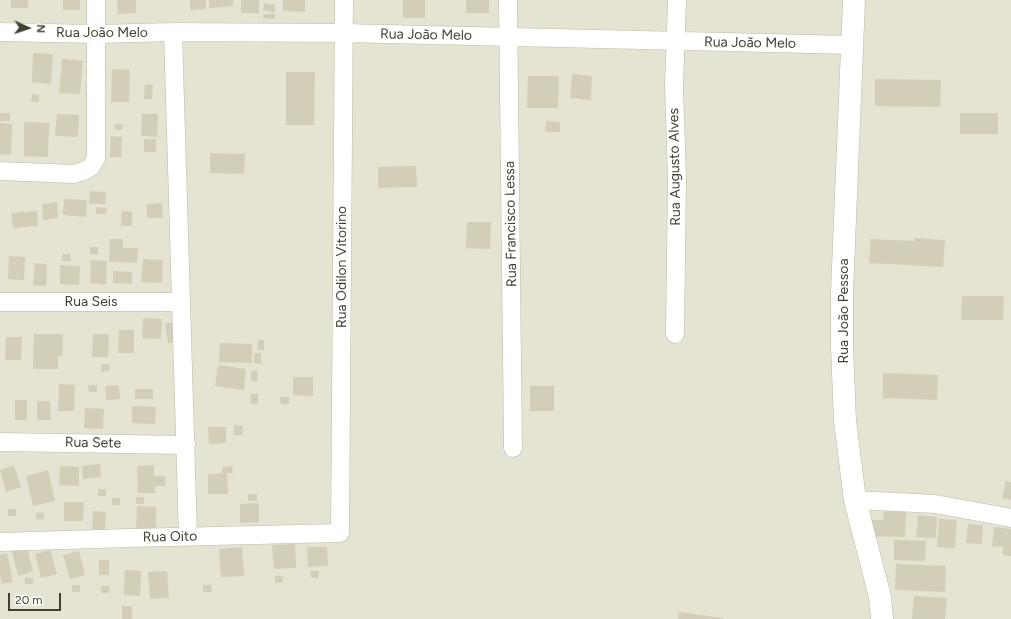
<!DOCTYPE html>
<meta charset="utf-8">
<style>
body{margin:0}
#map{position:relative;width:1011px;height:619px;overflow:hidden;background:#f1f0e3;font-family:Figtree,sans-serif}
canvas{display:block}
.north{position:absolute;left:8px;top:8px;width:40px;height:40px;-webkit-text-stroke:3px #fff;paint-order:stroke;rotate:93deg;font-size:11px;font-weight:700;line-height:16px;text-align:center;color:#424033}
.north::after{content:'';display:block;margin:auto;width:14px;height:18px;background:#424033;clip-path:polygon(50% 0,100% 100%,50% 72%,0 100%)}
.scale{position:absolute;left:8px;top:593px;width:53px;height:18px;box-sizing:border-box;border:2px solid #424033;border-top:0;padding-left:5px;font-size:12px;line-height:14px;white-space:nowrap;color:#424033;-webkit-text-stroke:3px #fff;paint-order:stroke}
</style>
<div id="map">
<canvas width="1011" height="619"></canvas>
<div class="north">N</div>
<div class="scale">20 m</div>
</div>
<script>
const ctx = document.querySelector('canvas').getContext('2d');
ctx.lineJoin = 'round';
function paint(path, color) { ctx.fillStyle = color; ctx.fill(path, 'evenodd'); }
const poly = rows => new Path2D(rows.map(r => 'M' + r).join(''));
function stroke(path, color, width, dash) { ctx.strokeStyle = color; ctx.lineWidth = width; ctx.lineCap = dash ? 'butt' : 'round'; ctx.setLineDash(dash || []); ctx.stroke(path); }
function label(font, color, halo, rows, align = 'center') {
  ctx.font = font + ' Figtree,sans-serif'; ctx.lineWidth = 4; ctx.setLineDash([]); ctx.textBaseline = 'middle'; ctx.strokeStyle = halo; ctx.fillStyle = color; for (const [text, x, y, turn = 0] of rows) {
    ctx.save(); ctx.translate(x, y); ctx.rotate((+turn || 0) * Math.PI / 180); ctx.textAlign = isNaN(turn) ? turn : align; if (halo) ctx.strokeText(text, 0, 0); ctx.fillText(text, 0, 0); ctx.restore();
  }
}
const residential = poly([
 [0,0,1011,0,1011,619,0,619]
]);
const building = poly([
 [11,0,28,0,28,8,11,8],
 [63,0,80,0,80,10,63,10],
 [117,0,136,0,136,13,118,14],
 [190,0,206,0,206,9,190,10],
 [209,0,233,0,233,6,209,8],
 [241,0,259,0,259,13,241,13],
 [283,0,305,0,305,12,283,11],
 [403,0,425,0,425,18,403,18],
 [466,0,489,0,489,13,466,13],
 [264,4,275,5,275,12,263,11],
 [263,14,275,14,275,19,263,18],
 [33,53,53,54,51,84,32,82],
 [62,59,83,61,80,94,59,93],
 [112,69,130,70,129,102,111,102],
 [286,72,315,72,314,125,286,125],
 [572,74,592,76,591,100,570,98],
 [528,76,559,76,558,108,527,108],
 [875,79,941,80,940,107,875,106],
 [145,84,153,85,152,99,144,99],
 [32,94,39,95,39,102,31,102],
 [0,113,10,113,10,121,0,121],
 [960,113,998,113,998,134,960,134],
 [57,114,79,115,78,137,55,136],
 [142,114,158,114,157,137,141,136],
 [546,121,560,122,560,132,545,132],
 [24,122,49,123,48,157,24,156],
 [0,123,12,124,11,155,0,154],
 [115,124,123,124,122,130,115,130],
 [111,136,122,137,121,157,110,157],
 [144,139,156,139,156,152,144,152],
 [210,153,245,154,244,174,210,173],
 [416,166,417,187,378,188,378,167],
 [90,191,106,192,105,204,89,204],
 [64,199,87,200,86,217,63,215],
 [57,202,58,218,43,220,42,204],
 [162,203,163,218,147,218,147,204],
 [96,207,107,208,106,214,96,214],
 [37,211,38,226,13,228,11,213],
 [122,211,132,212,132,226,121,226],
 [467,222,491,222,490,249,466,248],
 [915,238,945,240,943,267,869,263,871,239,914,241],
 [110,239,123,239,123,248,138,248,137,263,109,262],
 [90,247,98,247,98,254,90,254],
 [62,254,70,254,71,261,62,261],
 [9,256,25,257,24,280,8,279],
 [143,259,163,260,162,283,141,282],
 [91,260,107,261,106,284,90,283],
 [35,263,47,264,46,286,33,285],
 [60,265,80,266,79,285,60,284],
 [113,271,132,272,132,284,113,283],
 [962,296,1004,296,1003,320,961,320],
 [143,318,162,319,161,339,142,338],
 [177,321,180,341,168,343,165,324],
 [119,330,134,330,134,353,118,353],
 [34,334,63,334,62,356,58,356,58,369,33,369],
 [93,334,109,334,108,357,92,357],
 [6,337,22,337,21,360,5,360],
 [258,340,264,340,264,350,257,350],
 [220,343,252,344,252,363,219,362],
 [254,353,261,353,261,364,254,363],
 [109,364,109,371,101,372,101,365],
 [218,365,246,369,244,390,215,386],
 [251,371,258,371,257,381,251,381],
 [883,373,938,375,937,400,883,398],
 [293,377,313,377,313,396,293,395],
 [59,384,75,385,74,411,58,411],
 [88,385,97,385,97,392,89,392],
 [119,385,120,399,106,400,105,386],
 [530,386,554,386,554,411,530,411],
 [135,389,153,389,153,399,135,399],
 [251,394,258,394,258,404,251,404],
 [280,397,289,397,289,404,281,404],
 [15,400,27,400,27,420,15,420],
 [37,401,50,401,51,420,37,420],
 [132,406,156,407,155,424,132,423],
 [85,408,104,409,103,429,84,428],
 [234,425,243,426,243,435,234,435],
 [208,427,226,427,226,443,209,444],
 [100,464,101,477,83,479,82,466],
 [14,465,21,487,6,492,0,470],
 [154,465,154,476,165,476,165,486,155,486,155,493,138,493,137,466],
 [60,466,79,467,79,486,59,485],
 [232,466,233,473,222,473,222,467],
 [48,470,55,501,33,506,26,476],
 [227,473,228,494,208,494,208,474],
 [1006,481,1011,482,1011,500,1002,498],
 [98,489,106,489,106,496,98,496],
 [248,494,257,494,257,501,248,501],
 [136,497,144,497,144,504,136,504],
 [112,498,120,498,120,505,112,505],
 [64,502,84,502,83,521,64,521],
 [259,503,259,522,240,523,240,504],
 [137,506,156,507,156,532,136,532],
 [8,509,16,509,16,516,8,516],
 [93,511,106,512,105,532,92,531],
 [884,511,906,512,905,537,867,536,868,520,883,520],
 [44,512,44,519,36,520,36,513],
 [918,515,937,517,936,538,916,537],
 [939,519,957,520,955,548,937,547],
 [968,524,983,525,982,544,966,543],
 [994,527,1011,529,1011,556,1003,555,1003,547,992,546],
 [894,540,926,541,925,561,894,560],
 [295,544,296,568,274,569,272,545],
 [27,547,33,571,18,576,12,551],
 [242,547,244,576,221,577,219,549],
 [307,547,327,547,328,566,308,567],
 [50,550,57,574,41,578,35,554],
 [79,551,85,575,70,579,63,555],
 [7,553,13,582,2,584,0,575,0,555],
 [99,560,109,560,109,575,99,575],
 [896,564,946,566,945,592,895,590],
 [125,570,141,571,140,596,124,595],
 [167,571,169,598,150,599,148,572],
 [310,571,319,571,318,578,311,578],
 [275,576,283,576,283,582,275,583],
 [25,577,33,578,33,584,25,584],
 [72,585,80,585,80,592,72,592],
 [203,585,211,585,212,592,203,592],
 [101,586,109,586,109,593,101,593],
 [914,596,947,598,945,619,912,619],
 [122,606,132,606,132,619,122,619],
 [679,612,723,618,723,619,678,619]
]);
const minor = poly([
 [508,0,513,448],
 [0,32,96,34,173,32,344,33,852,45],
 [173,32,188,537],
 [0,171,73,174,84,171,91,167,96,158,96,0],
 [0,302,181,302],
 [675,334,677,178,674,86,677,0],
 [0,442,186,445],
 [855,500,935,504,1011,518],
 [0,542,129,538,340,533,344,0]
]);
const tertiary = poly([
 [854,0,842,292,842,347,845,421,855,500,880,597,882,619]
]);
const streetNames = [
 ["Rua João Melo",102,33],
 ["Rua João Melo",426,35,1],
 ["Rua João Melo",750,43,1],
 ["Rua Augusto Alves",675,167,-91],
 ["Rua Francisco Lessa",511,224,-91],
 ["Rua Odilon Vitorino",342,267,-90],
 ["Rua Seis",91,302],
 ["Rua João Pessoa",844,311,-90],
 ["Rua Sete",93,443,1],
 ["Rua Oito",170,537,-1]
];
paint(residential, '#e5e3d1');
paint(building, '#d2ceb8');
stroke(minor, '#bcbaa6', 19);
stroke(tertiary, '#bcbaa6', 23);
stroke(minor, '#fff', 18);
stroke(tertiary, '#fff', 22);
label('14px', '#424033', '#fff', streetNames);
</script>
